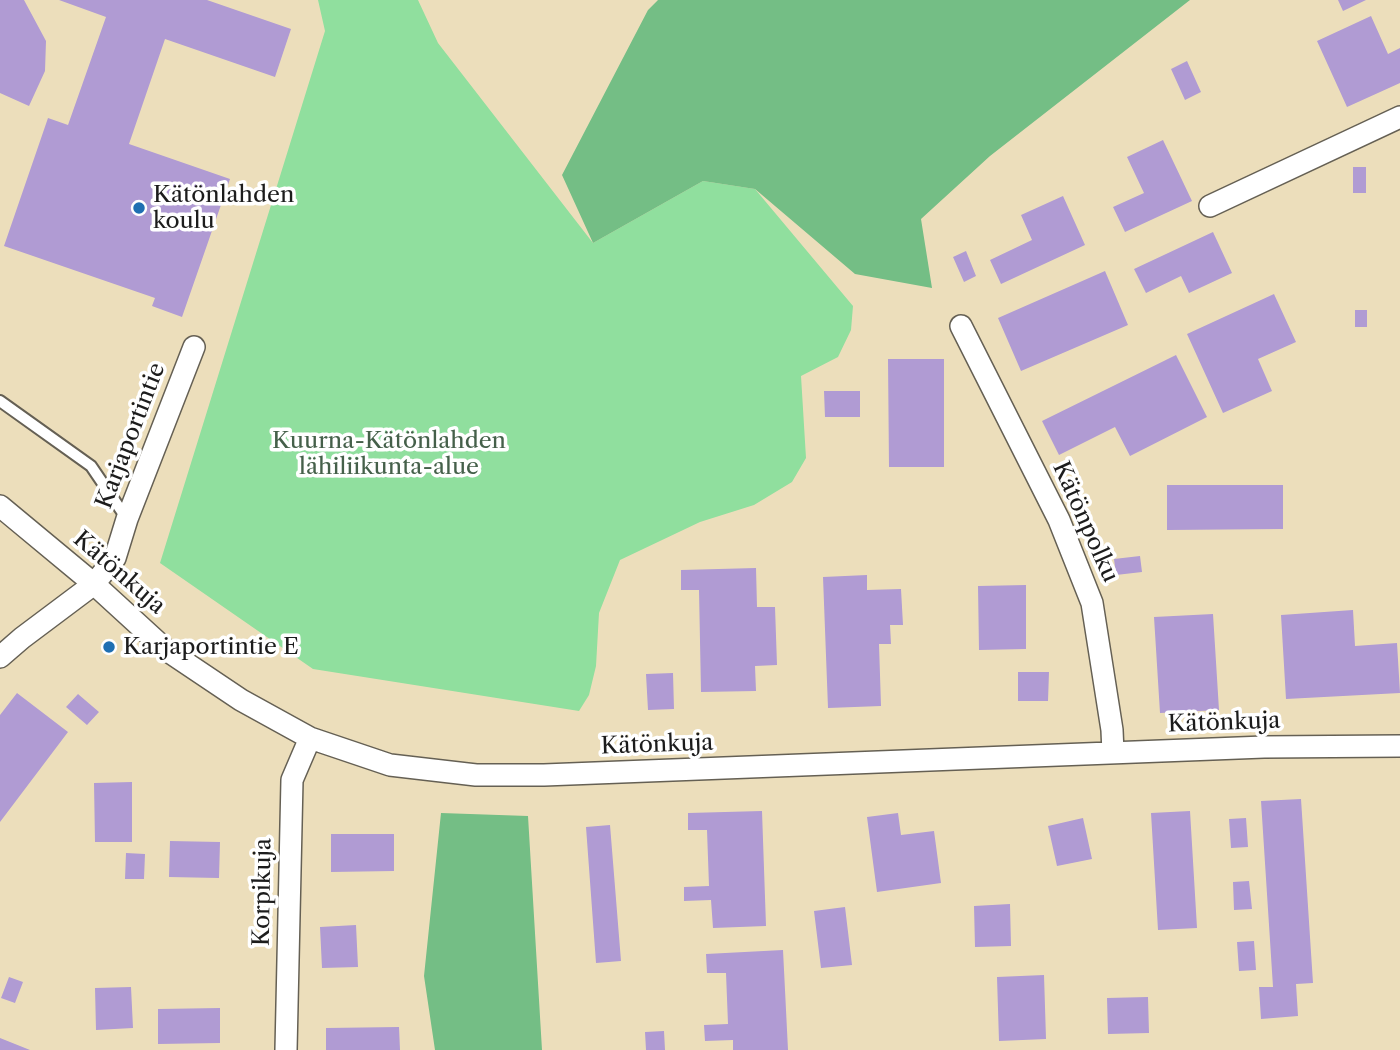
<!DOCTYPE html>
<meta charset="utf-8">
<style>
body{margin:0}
canvas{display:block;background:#ecdebb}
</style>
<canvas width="1400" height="1050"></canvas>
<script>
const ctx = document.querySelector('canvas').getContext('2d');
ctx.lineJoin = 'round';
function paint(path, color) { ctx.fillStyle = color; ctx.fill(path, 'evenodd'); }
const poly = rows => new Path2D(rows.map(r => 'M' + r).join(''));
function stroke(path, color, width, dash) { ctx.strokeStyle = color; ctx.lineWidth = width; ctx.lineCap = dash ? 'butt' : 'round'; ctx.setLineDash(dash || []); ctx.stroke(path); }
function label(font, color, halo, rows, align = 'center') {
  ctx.font = font + ' "Libre Caslon Text",serif'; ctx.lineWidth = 7; ctx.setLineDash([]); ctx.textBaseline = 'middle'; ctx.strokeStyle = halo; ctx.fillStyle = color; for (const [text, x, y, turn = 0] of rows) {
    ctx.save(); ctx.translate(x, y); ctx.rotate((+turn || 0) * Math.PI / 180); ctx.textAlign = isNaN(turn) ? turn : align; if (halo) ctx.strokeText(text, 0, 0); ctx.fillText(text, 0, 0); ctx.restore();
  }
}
const green = poly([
 [318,0,418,0,438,43,593,243,703,181,755,189,853,306,851,330,838,357,801,376,806,458,792,482,754,505,700,522,620,560,599,613,596,666,589,695,579,711,313,669,160,563,325,31]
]);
const forest = poly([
 [658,0,1190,0,990,156,921,219,932,288,855,274,755,189,703,181,593,243,562,175,648,10],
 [441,813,528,816,542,1050,435,1050,424,976]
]);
const building = poly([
 [0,0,24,0,46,41,45,71,29,106,0,93],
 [59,0,207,0,291,29,275,77,165,39,129,144,230,179,182,317,152,306,155,298,4,246,48,118,68,125,106,17],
 [1338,0,1366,0,1343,11],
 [1371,16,1388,54,1400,48,1400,83,1347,107,1317,41],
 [1187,61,1201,92,1185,100,1171,69],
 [1163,140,1192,201,1125,232,1113,207,1144,193,1127,157],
 [1353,167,1366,167,1366,193,1353,193],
 [1063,196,1085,245,1001,284,990,260,1032,240,1021,215],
 [1213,232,1232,273,1189,293,1181,276,1146,293,1134,269],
 [966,251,976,276,964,282,953,257],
 [1105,271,1128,325,1021,371,998,318],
 [1274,294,1296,342,1258,359,1272,391,1223,413,1187,334],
 [1355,310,1367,310,1367,327,1355,327],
 [1176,355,1207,417,1130,456,1115,427,1059,455,1042,421],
 [888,359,944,359,944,467,889,467],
 [824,391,860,391,860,417,825,417],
 [1167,485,1283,485,1283,529,1167,530],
 [1140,556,1142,572,1116,575,1114,559],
 [756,568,757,607,775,607,777,665,755,666,756,691,701,692,699,590,681,590,681,570],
 [867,575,867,590,901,589,903,625,890,625,891,644,879,644,881,706,828,708,823,577],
 [1026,585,1026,649,979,650,978,586],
 [1353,610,1355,646,1397,643,1400,693,1286,699,1281,615],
 [1213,614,1219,710,1160,713,1154,617],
 [1018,672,1049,672,1048,701,1018,701],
 [673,673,674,709,648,710,646,674],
 [17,693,68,732,0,822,0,715],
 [78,694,99,712,87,725,66,707],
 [132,782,132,842,95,842,94,783],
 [1301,799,1313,983,1296,984,1298,1016,1261,1019,1259,987,1273,987,1261,801],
 [762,811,766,926,713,928,711,900,684,901,684,887,709,886,707,830,688,830,688,813],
 [1190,811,1197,928,1158,930,1151,813],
 [898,813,901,835,934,831,941,883,877,892,867,817],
 [1083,818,1092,859,1057,866,1048,826],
 [1246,818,1248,847,1231,848,1229,819],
 [610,825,621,961,596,963,586,827],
 [331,834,394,834,394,871,331,872],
 [170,841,220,842,219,878,169,877],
 [126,853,145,854,144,879,125,879],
 [1249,881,1252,909,1234,910,1233,882],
 [1010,904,1011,946,975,947,974,906],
 [845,907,852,965,821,968,814,911],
 [356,925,358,967,322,968,320,927],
 [1254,941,1256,970,1239,971,1237,942],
 [783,950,788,1050,733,1050,733,1040,705,1041,704,1025,728,1024,726,973,707,973,706,954],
 [1044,975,1046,1039,999,1041,997,977],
 [9,977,23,982,15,1003,1,998],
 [131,987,133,1028,96,1030,95,988],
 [1148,997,1149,1033,1108,1034,1107,998],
 [220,1008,220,1043,158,1044,158,1009],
 [399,1027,400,1050,326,1050,326,1028],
 [664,1031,665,1050,646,1050,645,1032],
 [0,1038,30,1050,0,1050]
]);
const service = poly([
 [0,401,91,466,127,519]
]);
const minor = poly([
 [1210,206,1400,117],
 [961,326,1059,520,1092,603,1112,730,1113,753],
 [0,506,94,584,165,649,241,700,310,738,390,765,476,775,544,775,1264,747,1400,746],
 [0,657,22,638,94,584,115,558,127,519,194,347],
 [286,1050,292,780,310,738]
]);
const markers = [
 [139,208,7,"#1f6fb2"],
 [109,647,7,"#1f6fb2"]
];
const poiNames = [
 ["Kätönlahden",153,195],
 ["koulu",153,221],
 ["Karjaportintie E",123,647]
];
const streetNames = [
 ["Karjaportintie",131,436,-69],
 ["Kätönpolku",1085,522,66],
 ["Kätönkuja",119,573,41],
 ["Kätönkuja",1224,723,-2],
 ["Kätönkuja",657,745,-2],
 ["Korpikuja",263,892,-89]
];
const parkNames = [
 ["Kuurna-Kätönlahden",389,441],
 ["lähiliikunta-alue",389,467]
];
paint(green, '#90df9e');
paint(forest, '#74be85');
paint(building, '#b09bd3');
stroke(service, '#656054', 14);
stroke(minor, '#656054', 24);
stroke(service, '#fff', 10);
stroke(minor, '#fff', 21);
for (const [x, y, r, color] of markers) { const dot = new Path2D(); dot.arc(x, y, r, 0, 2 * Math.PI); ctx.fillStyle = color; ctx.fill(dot); stroke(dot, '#fff', 2.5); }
label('23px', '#1c1c1c', '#fff', poiNames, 'left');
label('23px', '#1c1c1c', '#fff', streetNames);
label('23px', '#45604a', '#fff', parkNames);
</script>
